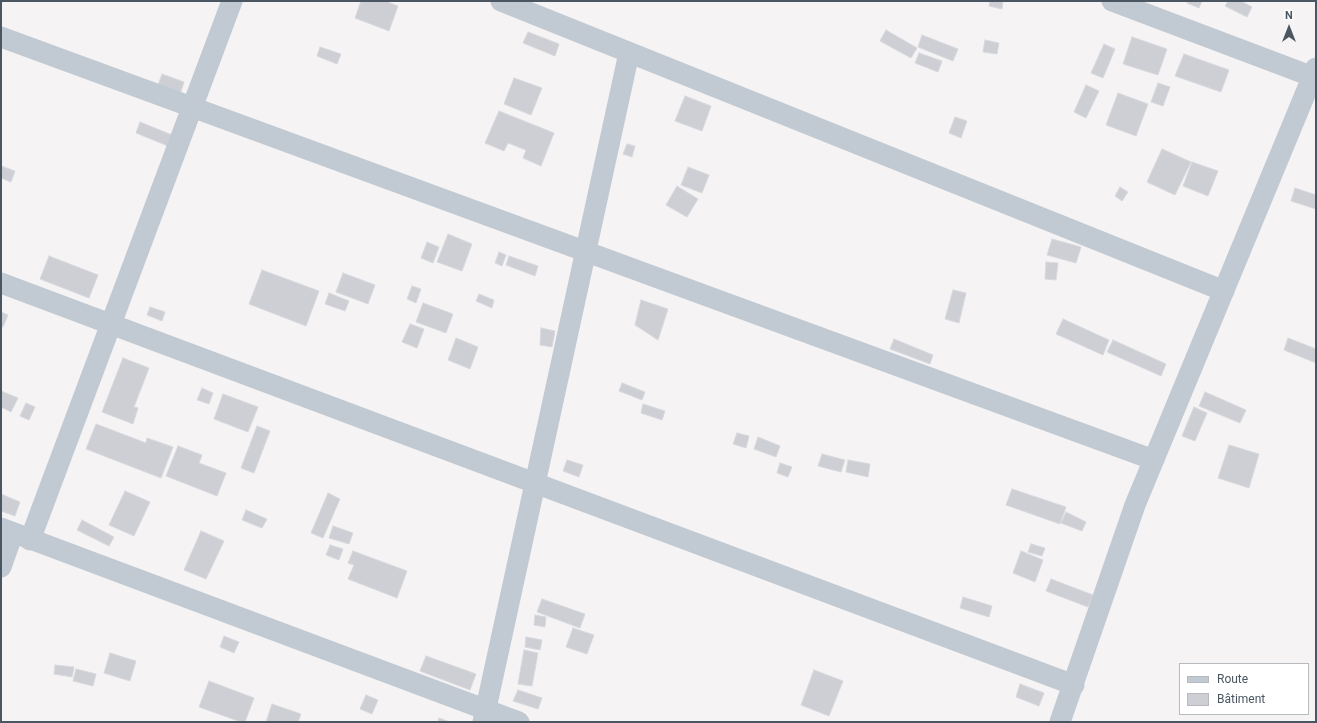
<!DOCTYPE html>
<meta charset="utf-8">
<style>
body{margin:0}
#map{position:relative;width:1317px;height:723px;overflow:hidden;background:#f5f3f3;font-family:Roboto,sans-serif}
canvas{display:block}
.frame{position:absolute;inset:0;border:2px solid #4a5661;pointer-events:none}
.legend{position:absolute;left:1179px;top:663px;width:130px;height:52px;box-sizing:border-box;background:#fff;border:1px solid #b7bbc0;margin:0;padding:5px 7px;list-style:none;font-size:12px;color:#4a5661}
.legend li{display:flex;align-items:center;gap:8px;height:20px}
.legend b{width:20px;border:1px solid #b7bbc0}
.north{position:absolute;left:1269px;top:8px;width:40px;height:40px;-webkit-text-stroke:3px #fff;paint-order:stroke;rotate:0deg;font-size:11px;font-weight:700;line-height:16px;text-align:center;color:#4a5661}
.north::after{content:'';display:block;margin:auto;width:14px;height:18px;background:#4a5661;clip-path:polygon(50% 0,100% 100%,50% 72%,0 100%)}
</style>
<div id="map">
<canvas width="1317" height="723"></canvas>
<div class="frame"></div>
<ul class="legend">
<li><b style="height:5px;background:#c1cad2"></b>Route</li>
<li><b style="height:11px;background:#cdcfd5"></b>Bâtiment</li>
</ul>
<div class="north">N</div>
</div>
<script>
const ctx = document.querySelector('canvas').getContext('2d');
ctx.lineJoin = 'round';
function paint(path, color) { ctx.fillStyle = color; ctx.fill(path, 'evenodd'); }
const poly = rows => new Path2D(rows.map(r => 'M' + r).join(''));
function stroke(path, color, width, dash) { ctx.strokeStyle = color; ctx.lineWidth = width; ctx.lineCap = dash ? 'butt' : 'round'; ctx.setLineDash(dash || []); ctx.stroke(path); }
const building = poly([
 [361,1,385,1,398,6,389,31,355,18,361,1],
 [990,1,1003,1,1002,9,989,6,990,1],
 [1188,1,1202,1,1199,8,1187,3,1188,1],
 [1228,1,1241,1,1252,7,1247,17,1225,6,1228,1],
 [886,30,917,48,911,58,880,41,886,30],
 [528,32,559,44,555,56,523,43,528,32],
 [922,35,958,49,953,61,918,47,922,35],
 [1132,37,1167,49,1158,75,1123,64,1132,37],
 [985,40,999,43,997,54,983,52,985,40],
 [1104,44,1115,49,1103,78,1091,73,1104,44],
 [320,47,341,54,337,64,317,56,320,47],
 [919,53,942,61,938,72,915,63,919,53],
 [1184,54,1229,70,1221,92,1175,76,1184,54],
 [162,74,184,82,179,97,157,88,162,74],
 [514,78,542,88,531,115,504,104,514,78],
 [1158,83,1170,87,1163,106,1151,102,1158,83],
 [1086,85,1099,91,1086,118,1074,112,1086,85],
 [1118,93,1148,104,1136,136,1106,125,1118,93],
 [685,96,711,106,702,131,675,121,685,96],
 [499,111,554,133,541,166,523,158,526,150,508,143,504,151,485,143,499,111],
 [955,117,967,121,961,138,949,133,955,117],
 [140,122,172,135,168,146,136,133,140,122],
 [627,144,635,146,632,157,623,154,627,144],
 [1162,149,1191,162,1175,195,1147,182,1162,149],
 [1192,162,1218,171,1208,196,1183,186,1192,162],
 [1,166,15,171,11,182,1,178,1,166],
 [688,167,709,175,702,193,681,185,688,167],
 [677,186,698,199,687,217,666,205,677,186],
 [1120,187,1128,192,1122,201,1115,196,1120,187],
 [1295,188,1316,195,1316,209,1291,201,1295,188],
 [448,234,472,244,462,271,437,262,448,234],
 [1052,239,1081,247,1076,263,1047,255,1052,239],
 [427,242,439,247,433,263,421,258,427,242],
 [499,252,506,255,502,266,495,263,499,252],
 [49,256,98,275,89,298,40,279,49,256],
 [509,256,538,266,535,276,506,265,509,256],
 [1046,262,1058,263,1056,280,1045,279,1046,262],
 [262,270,319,291,306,326,249,304,262,270],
 [343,273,375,285,368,304,336,292,343,273],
 [412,286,421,289,416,303,407,299,412,286],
 [953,290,966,293,959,323,945,319,953,290],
 [329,293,349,301,345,311,325,304,329,293],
 [479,294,494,300,492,308,476,301,479,294],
 [641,300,668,309,658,340,635,325,641,300],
 [423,303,453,314,446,333,416,322,423,303],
 [150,307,165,312,162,321,147,315,150,307],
 [1,312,8,315,3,327,1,326,1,312],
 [1063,319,1109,340,1103,355,1056,334,1063,319],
 [410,324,424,329,417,348,402,342,410,324],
 [541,328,555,331,552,347,540,345,541,328],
 [456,338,478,347,470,369,448,360,456,338],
 [1288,338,1316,349,1316,363,1284,350,1288,338],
 [894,339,933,355,930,364,890,349,894,339],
 [1113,340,1166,364,1161,376,1107,352,1113,340],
 [123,358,149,368,134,407,138,408,133,424,102,412,123,358],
 [622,383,645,392,642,400,619,391,622,383],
 [202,388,213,393,209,404,197,400,202,388],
 [1,391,18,398,11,412,1,407,1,391],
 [1205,392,1246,410,1240,423,1199,406,1205,392],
 [223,394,258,407,248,432,214,419,223,394],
 [26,403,35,407,29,420,20,416,26,403],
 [643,404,665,411,662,420,641,413,643,404],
 [1194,407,1207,413,1195,441,1182,436,1194,407],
 [96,424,146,443,147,438,173,447,161,478,86,449,96,424],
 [257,426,270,431,254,473,241,468,257,426],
 [737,433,749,436,746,448,733,444,737,433],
 [758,437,780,446,776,457,754,449,758,437],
 [1229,445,1259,454,1249,488,1218,478,1229,445],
 [178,446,202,455,199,463,226,473,217,496,166,476,178,446],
 [822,454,845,460,841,472,818,466,822,454],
 [567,460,583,465,579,477,563,471,567,460],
 [848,460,870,464,868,477,846,472,848,460],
 [780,463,792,467,788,477,777,473,780,463],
 [1012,489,1066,507,1060,524,1006,505,1012,489],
 [125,491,150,502,134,536,109,525,125,491],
 [328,493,340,499,323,538,311,533,328,493],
 [1,494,20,502,15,516,1,511,1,494],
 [246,510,267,519,262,528,242,520,246,510],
 [1066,512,1086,522,1082,531,1061,523,1066,512],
 [82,520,114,537,109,546,77,530,82,520],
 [333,526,353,533,349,544,329,538,333,526],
 [201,531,224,541,206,579,184,570,201,531],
 [1031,544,1045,548,1042,556,1028,552,1031,544],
 [330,545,343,549,339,560,326,555,330,545],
 [353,551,407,571,397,598,348,579,354,565,348,563,353,551],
 [1021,551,1043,560,1035,582,1013,573,1021,551],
 [1051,579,1093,595,1088,607,1046,591,1051,579],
 [963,597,992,606,989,617,960,608,963,597],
 [542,599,585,614,580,628,537,612,542,599],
 [535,615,546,617,545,627,534,625,535,615],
 [573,628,594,635,587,654,566,647,573,628],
 [224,636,239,642,234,653,220,647,224,636],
 [526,637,542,640,540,650,525,647,526,637],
 [524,650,538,653,532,686,518,684,524,650],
 [110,653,136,661,130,681,104,673,110,653],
 [426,656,476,674,470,690,420,671,426,656],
 [55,665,74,667,72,677,54,674,55,665],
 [76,669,96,674,93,686,73,681,76,669],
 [814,670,843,681,829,716,801,705,814,670],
 [209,681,254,698,245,722,241,722,199,707,209,681],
 [1020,684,1044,693,1039,706,1016,697,1020,684],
 [518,690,542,698,538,709,513,701,518,690],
 [366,695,378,700,372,714,360,709,366,695],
 [272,704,301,714,298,722,266,722,272,704],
 [439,718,450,722,438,722,439,718]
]);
const minor = poly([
 [501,1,1224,291],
 [1112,1,1316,78],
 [1,37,1154,460],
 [1,283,1074,685],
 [1,528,519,722],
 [30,540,232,1],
 [1,567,13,533],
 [483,722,629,53],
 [1060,722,1135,505,1316,68]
]);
paint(building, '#cdcfd5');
stroke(building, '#d7d9de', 1);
stroke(minor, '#c1cad2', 21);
</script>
